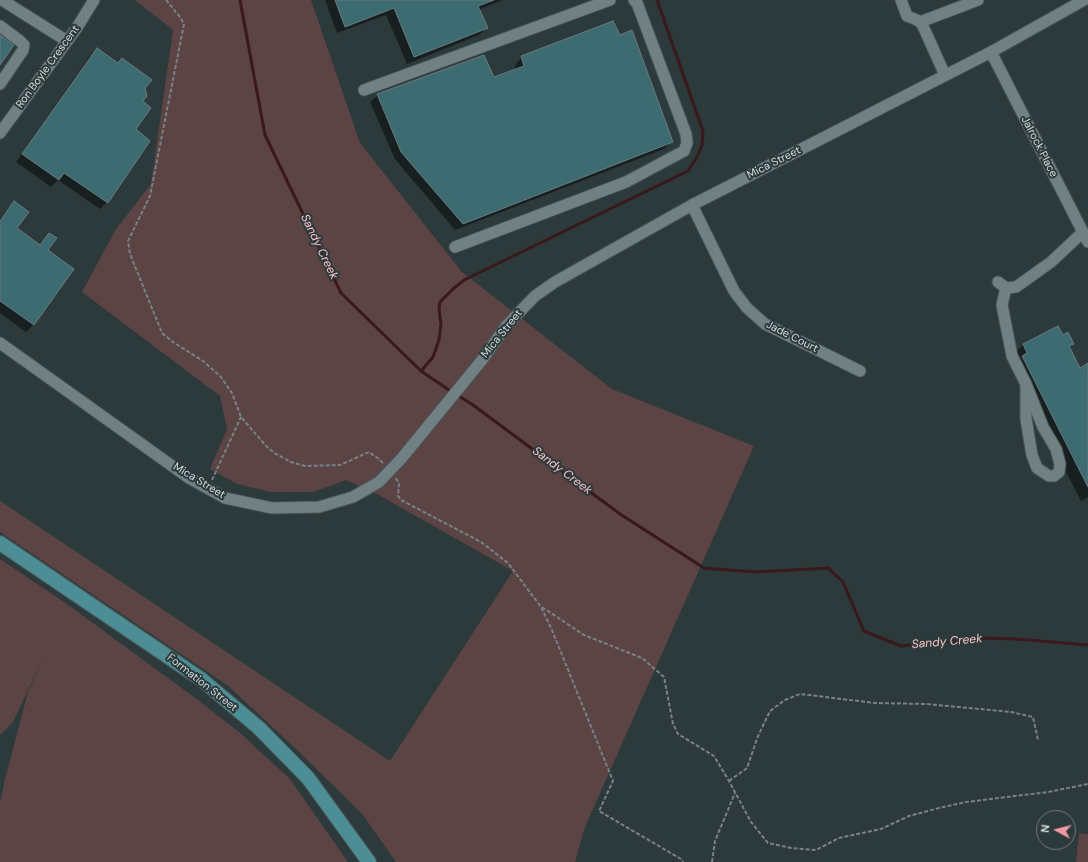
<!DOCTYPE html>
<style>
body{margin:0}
#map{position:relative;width:1088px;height:862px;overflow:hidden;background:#2c3a3c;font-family:"DM Sans",sans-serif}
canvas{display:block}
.north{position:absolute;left:1036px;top:810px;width:40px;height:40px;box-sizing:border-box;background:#2c3a3c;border:1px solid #6f7b7d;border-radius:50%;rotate:277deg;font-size:11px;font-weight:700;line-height:16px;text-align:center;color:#d4ddde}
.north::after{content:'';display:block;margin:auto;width:14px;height:18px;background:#f49aa1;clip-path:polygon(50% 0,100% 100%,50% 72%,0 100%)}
</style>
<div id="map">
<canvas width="1088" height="862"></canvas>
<div class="north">N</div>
</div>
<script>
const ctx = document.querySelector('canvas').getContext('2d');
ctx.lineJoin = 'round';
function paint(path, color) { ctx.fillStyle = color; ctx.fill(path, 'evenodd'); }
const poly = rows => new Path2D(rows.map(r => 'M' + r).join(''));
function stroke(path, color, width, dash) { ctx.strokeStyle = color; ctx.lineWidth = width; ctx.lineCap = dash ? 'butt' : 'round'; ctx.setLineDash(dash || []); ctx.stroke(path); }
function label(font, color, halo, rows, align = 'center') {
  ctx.font = font + ' "DM Sans",sans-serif'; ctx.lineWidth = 4; ctx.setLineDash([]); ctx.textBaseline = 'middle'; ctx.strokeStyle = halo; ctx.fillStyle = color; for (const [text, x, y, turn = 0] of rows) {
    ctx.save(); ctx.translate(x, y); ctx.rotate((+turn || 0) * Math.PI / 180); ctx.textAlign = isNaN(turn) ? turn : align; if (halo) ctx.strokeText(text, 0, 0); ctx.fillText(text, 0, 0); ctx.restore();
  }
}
const green = poly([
 [135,0,311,0,360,143,462,272,612,389,754,446,585,827,575,862,396,862,363,815,293,746,227,685,0,532,0,501,390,761,513,571,377,494,346,480,313,492,271,492,237,484,210,469,227,429,220,396,82,292,116,229,151,184,173,30],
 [0,559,67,604,198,700,239,732,290,779,348,862,0,862,0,803,5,779,28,692,49,646,13,722,0,735],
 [1079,833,1088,834,1088,862,1076,862]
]);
const shadow = poly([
 [325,0,503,0,478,10,487,28,479,35,407,64,386,15,337,33],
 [97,49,144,88,134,129,107,202,100,209,58,180,51,187,16,162,90,56],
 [522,57,671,142,664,149,455,230,395,159,370,102,378,95,493,79,516,70,515,65],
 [14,202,16,229,39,245,49,234,47,251,73,269,33,325,26,332,0,313,0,219],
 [1058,327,1062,336,1073,343,1068,348,1079,369,1088,364,1088,497,1081,501,1012,366,1014,354,1023,345]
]);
const stream = poly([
 [240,0,265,135,341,293,421,371,452,392],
 [421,371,433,357,439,340,441,324,439,309,440,302,453,289,464,280,688,171,697,157,702,145,703,131,657,0],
 [457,395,473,405,620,514,704,568,756,572,828,568,843,582,864,631,901,646,981,638,1016,639,1088,645]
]);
const building = poly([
 [335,0,494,0,478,6,488,28,414,57,394,8,345,27,335,0],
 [613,21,620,35,632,30,673,142,463,224,401,152,377,94,484,55,494,77,524,66,521,56,613,21],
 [0,35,14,45,0,65,0,35],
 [97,48,118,63,122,58,152,80,145,88,147,96,143,101,151,108,136,129,150,141,108,203,64,173,59,180,22,154,97,48],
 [14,201,29,212,17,228,40,245,49,233,57,238,48,250,74,269,34,325,0,301,0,221,14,201],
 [1058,326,1063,335,1068,332,1074,344,1069,346,1080,368,1088,363,1088,487,1022,356,1027,353,1023,344,1058,326]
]);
const path = poly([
 [166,0,180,17,184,24,150,196,128,241,130,254,162,333,173,342,203,361,220,376,232,393,241,417,267,447,276,454,291,462,305,466,340,465,369,452,379,459,384,464],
 [396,478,399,484,398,496,401,500,481,542,508,563,541,607,552,630,613,781,599,811,681,859,683,862],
 [212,480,241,417],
 [542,607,584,635,642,658,664,677,673,724,678,734,714,756,729,781,751,822,768,843,791,848,816,850,839,838,881,829,909,816,939,808,966,802,1048,792,1088,784],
 [729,781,747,768,758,736,770,711,785,700,800,694,875,703,927,704,1011,712,1033,717,1038,740],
 [712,862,715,841,735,793]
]);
const minor = poly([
 [2,0,67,41],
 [901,0,907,16,917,20,922,24,945,75],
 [920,22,978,0],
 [0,26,20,41,24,45,23,50,0,84],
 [991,52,1088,242],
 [364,90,610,0],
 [0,133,76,29,94,0],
 [692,205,734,291,747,308,765,324,860,371],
 [455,247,626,182,684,151,687,143,686,134,637,3,634,0],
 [998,282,1006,288,1016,287,1051,262,1083,232],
 [1006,288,1002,305,1012,356,1026,384,1043,427,1056,449,1060,464,1059,472,1054,476,1049,476,1037,468,1032,455,1026,419,1026,384],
 [0,343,189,478,225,498,272,508,319,507,353,497,379,482,401,459,482,360,507,325,535,296,555,282,692,205,991,52,1084,0]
]);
const major = poly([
 [0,543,201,679,259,728,308,778,369,862]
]);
const streetNames = [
 ["Ron Boyle Crescent",48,67,-54],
 ["Jalrock Place",1039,147,63],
 ["Mica Street",774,163,-27],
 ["Mica Street",502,334,-51],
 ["Jade Court",792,337,27],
 ["Mica Street",199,481,31],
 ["Formation Street",202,683,38]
];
const waterNames = [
 ["Sandy Creek",319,247,64],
 ["Sandy Creek",562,471,37],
 ["Sandy Creek",947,642,-5]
];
paint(green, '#5c4344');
paint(shadow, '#0007');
stroke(stream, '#39191c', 3);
paint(building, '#3d6b72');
stroke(building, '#6b7b7d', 1);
stroke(minor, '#4a5657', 13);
stroke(major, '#4a5657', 16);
stroke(path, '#778385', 2, [4, 2]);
stroke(minor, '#718082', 11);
stroke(major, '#4d8d95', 14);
label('11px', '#d4ddde', '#2c3a3c', streetNames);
label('italic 12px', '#f8c0c3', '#2c3a3c', waterNames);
</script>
